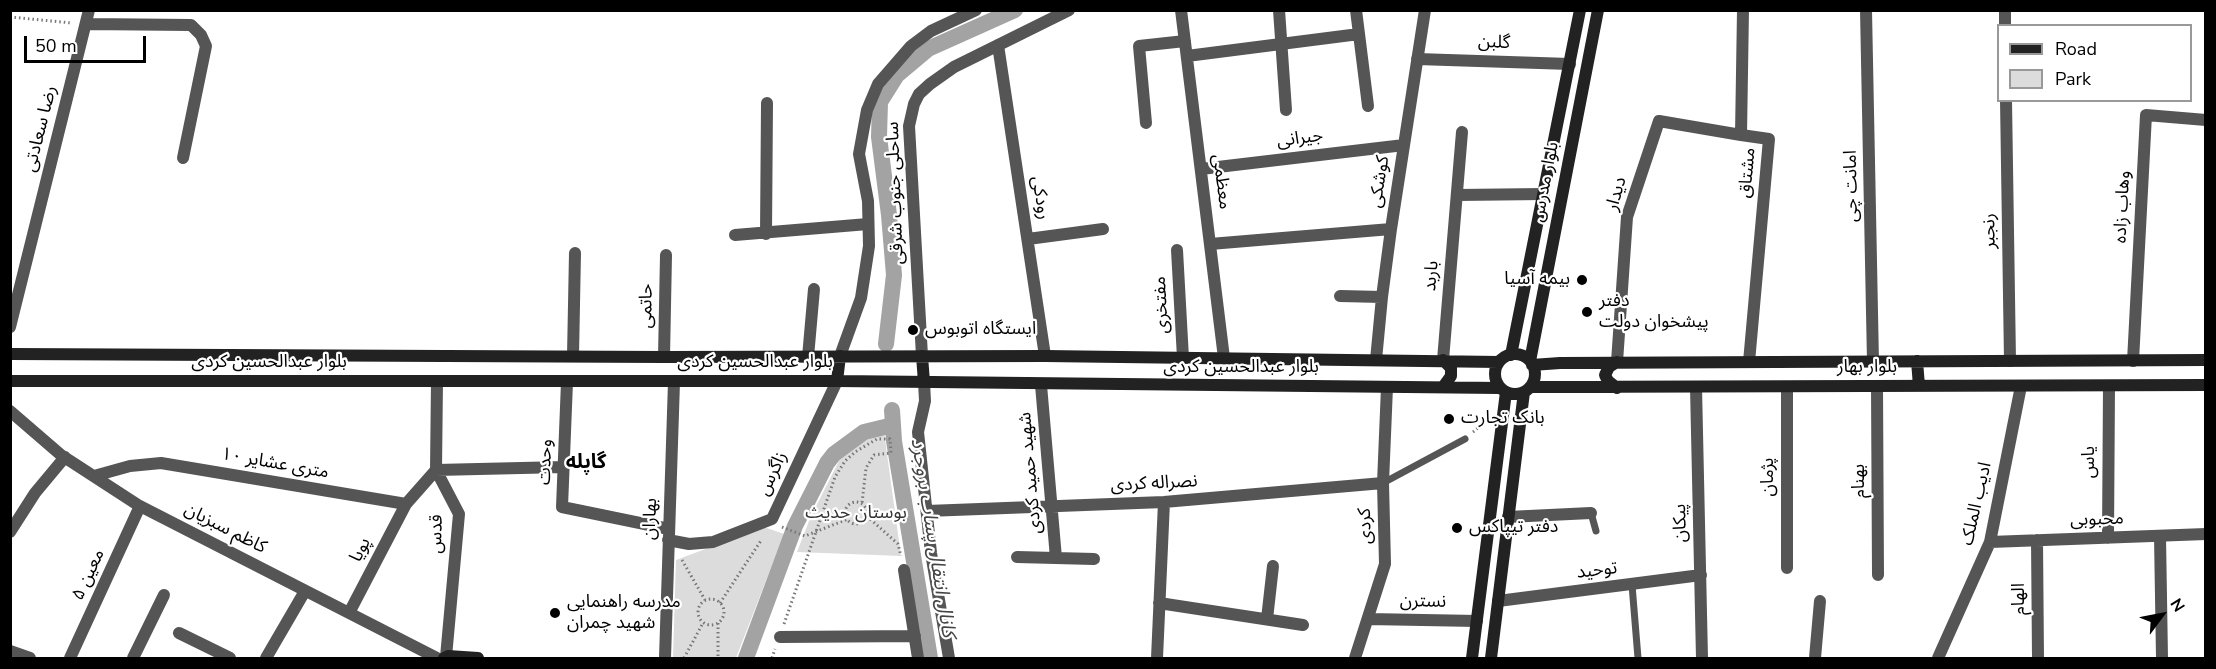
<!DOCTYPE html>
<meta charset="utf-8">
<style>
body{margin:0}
#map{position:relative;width:2216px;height:669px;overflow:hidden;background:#fff;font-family:"Nunito Sans",sans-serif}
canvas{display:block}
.frame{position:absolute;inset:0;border:12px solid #000;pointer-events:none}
.legend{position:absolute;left:1997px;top:24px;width:195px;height:78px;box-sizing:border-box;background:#fff;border:2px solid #999;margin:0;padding:8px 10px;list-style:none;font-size:18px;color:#000}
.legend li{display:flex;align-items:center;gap:12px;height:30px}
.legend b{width:30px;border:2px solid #999}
.north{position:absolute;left:2132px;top:585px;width:60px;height:60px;-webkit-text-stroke:4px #fff;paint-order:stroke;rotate:58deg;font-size:16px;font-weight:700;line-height:24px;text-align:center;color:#000}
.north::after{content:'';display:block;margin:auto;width:21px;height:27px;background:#000;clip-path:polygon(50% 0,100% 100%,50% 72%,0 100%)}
.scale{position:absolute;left:24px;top:36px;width:122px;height:27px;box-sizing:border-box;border:3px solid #000;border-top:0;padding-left:8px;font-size:18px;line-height:21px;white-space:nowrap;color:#000;-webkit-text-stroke:4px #fff;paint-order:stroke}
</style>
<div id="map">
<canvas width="2216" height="669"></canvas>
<div class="frame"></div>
<ul class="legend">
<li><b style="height:8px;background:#222"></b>Road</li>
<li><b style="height:16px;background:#dcdcdc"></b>Park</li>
</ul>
<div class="north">N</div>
<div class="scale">50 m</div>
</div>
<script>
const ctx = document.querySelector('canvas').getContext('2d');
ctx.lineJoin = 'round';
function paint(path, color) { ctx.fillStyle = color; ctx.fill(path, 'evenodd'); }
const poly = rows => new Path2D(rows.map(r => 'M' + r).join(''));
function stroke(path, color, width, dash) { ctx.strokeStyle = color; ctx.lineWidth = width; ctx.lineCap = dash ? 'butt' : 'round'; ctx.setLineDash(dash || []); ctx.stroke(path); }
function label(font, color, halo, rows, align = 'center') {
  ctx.font = font + ' "Nunito Sans","Noto Sans Arabic",sans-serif'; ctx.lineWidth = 4.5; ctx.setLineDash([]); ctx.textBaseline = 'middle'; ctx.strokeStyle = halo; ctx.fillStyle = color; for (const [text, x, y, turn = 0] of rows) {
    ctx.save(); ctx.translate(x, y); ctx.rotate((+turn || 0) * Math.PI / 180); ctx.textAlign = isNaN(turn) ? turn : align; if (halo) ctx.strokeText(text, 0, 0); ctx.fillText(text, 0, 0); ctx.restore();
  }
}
const green = poly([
 [884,432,901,556,797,552,811,516,840,459,856,443],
 [764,527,784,534,736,658,673,658,676,560]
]);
const canal = poly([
 [886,344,894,275,889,215,879,137,880,102,897,75,928,49,1015,10],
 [892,410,894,441,930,658],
 [746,658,795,526,827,463,834,454,864,432,893,425]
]);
const path = poly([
 [10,17,72,23],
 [1473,432,1489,419],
 '845 513a11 11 0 1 1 22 0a11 11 0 1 1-22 0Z',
 [867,516,898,544,901,556],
 [782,527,805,536,848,519],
 [682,560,705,600],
 '698 612a13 13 0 1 1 26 0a13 13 0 1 1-26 0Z',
 [720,603,762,539],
 [718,623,718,658],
 [784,624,835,477,845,461,855,452,877,439,890,439,891,453,874,455,866,468,862,503],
 [684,658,703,623],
 [772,658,775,649]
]);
const lane = poly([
 [1383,483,1465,439],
 [1591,513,1596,531],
 [1632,585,1638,658]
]);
const street = poly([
 [1181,10,1224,358],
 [1279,10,1286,110],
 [1356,10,1368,106],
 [1743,10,1741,135,1769,139,1749,362],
 [1866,10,1873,362],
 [2005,10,2005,26],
 [86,24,191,25,201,35,206,46,183,158],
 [998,45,1045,356],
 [1187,56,1359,34],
 [1417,59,1570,64],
 [2006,100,2010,361],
 [1146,123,1139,46,1185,41],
 [1201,169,1404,145],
 [1457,195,1544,194],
 [766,234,767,103],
 [735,235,868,224],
 [1028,239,1103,229],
 [1210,244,1391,229],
 [1177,250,1183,358],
 [1340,296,1382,297],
 [10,327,89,10],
 [573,356,575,253],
 [840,356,861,298,869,246,868,201,859,154,867,110,878,84,911,46,931,31,976,10],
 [922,356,909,126,914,104,919,94,930,84,954,67,1069,10],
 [664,357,666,255],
 [808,357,814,289],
 [1376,360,1382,297,1391,229,1425,10],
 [1443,360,1462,132],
 [2133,361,2146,115,2206,120],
 [1617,362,1627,217,1659,121,1741,135],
 [437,381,436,470,459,514,446,657],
 [567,382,562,507,669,529],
 [924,382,925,401,918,432,931,553,949,658],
 [1041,385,1056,558],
 [1877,386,1878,575],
 [1696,387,1702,658],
 [10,411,61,455,138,505,437,658],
 [94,476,130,466,161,463,406,504,436,470,564,467],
 [927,511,1164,502,1383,483],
 [1508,517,1591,513],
 [10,532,35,493,65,457],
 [2160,536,2162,658],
 [2108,538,2109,386],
 [668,540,689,544,713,542,772,519,837,381],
 [2037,540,2038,658],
 [1990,542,2206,534],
 [1017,557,1094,559],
 [1787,568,1787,387],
 [904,570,918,658],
 [1498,601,1701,575],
 [1159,603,1303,625],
 [349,613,406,504],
 [1267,619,1273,566],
 [1368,619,1477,621],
 [179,633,230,658],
 [780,637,915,636],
 [10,651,30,658],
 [70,658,140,506],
 [133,658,164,595],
 [266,658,305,591],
 [665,658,674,382],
 [1157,658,1164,502],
 [1355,658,1385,564,1383,483,1387,387],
 [1815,658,1820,601],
 [1938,658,1990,542,2021,386]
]);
const secondary = poly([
 [10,354,664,357,1045,356,1499,362],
 '1495 374a20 20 0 1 1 40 0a20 20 0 1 1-40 0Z',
 [1511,355,1580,10],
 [922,356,924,382],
 [1530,361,1598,10],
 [1917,361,1919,386],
 [1617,362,1609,367,1605,375,1608,381,1617,388],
 [1532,365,1560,363,2206,360],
 [10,381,837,381,1500,388],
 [837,381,840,356],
 [1443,387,1451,376,1451,368,1443,360],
 [1530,387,2206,385],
 [444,658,448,656,478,658],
 [1472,658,1506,392],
 [1491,658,1524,392]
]);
const markers = [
 [1582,280,6,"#000"],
 [1587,312,6,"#000"],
 [913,330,6,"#000"],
 [1449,419,6,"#000"],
 [1457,528,6,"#000"],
 [555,613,6,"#000"]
];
const streetNames = [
 ["گلبن",1494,43,2],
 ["رضا سعادتی",41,129,-76],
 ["جیرانی",1300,139,-7],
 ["مشتاق",1748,173,-85],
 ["معظمی",1221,182,83],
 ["کوشکی",1380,182,-81],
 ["بلوار مدرس",1546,182,-79],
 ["امانت چی",1852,186,-91],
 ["ساحلی جنوب شرقی",896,193,-92],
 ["دیدار",1617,194,-74],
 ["رودکی",1040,198,81],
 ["وهاب زاده",2123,207,-87],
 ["رنجبر",1990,231,-91],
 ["باربد",1432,276,-85],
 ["مفتخری",1162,305,-93],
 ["حاتمی",647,306,-89],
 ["بلوار عبدالحسین کردی",269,363],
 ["بلوار عبدالحسین کردی",755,363],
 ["بلوار عبدالحسین کردی",1241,368],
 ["بلوار بهار",1867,368],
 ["وحدت",546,462,-88],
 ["یاس",2090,462,-90],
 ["۱۰ متری عشایر",275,464,10],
 ["شهید حمید کردی",1031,473,-95],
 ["زاگرس",773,474,-65],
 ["پژمان",1769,477,-90],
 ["بهنام",1860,481,-90],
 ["نصراله کردی",1154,484,-3],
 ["ادیب الملک",1977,504,-77],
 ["بهاران",651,519,-88],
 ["محبوبی",2097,520,-2],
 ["پیکان",1681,523,-91],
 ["کردی",1366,526,-92],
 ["کاظم سبزیان",225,529,27],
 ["قدس",437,534,-89],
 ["پویا",361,550,-63],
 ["توحید",1597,571,-7],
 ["معین ۵",89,575,-65],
 ["الهام",2020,599,-90],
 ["نسترن",1423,602,1]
];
const poiNames = [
 ["بیمه آسیا",1570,280,"right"],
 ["دفتر",1599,302],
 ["پیشخوان دولت",1599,323],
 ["ایستگاه اتوبوس",925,330],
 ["بانک تجارت",1461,419],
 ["دفتر تیپاکس",1469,528],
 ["مدرسه راهنمایی",567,603],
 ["شهید چمران",567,624]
];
const parkNames = [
 ["بوستان حدیث",856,514]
];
const neighbourhoodNames = [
 ["گاپله",586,463]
];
const waterNames = [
 ["کانال انتقال پساب بروجرد",932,538,81]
];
paint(green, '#dcdcdc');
stroke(canal, '#a3a3a3', 16);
stroke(path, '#777', 3, [1.5, 3]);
stroke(lane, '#555', 7);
stroke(street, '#555', 12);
stroke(secondary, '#222', 12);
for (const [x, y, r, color] of markers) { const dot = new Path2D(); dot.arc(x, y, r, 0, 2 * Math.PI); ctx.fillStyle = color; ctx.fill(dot); stroke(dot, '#fff', 2); }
label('18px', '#000', '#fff', streetNames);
label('18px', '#000', '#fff', poiNames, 'left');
label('18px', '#333', '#fff', parkNames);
label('bold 20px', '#000', '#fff', neighbourhoodNames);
label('italic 20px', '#444', '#fff', waterNames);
</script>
